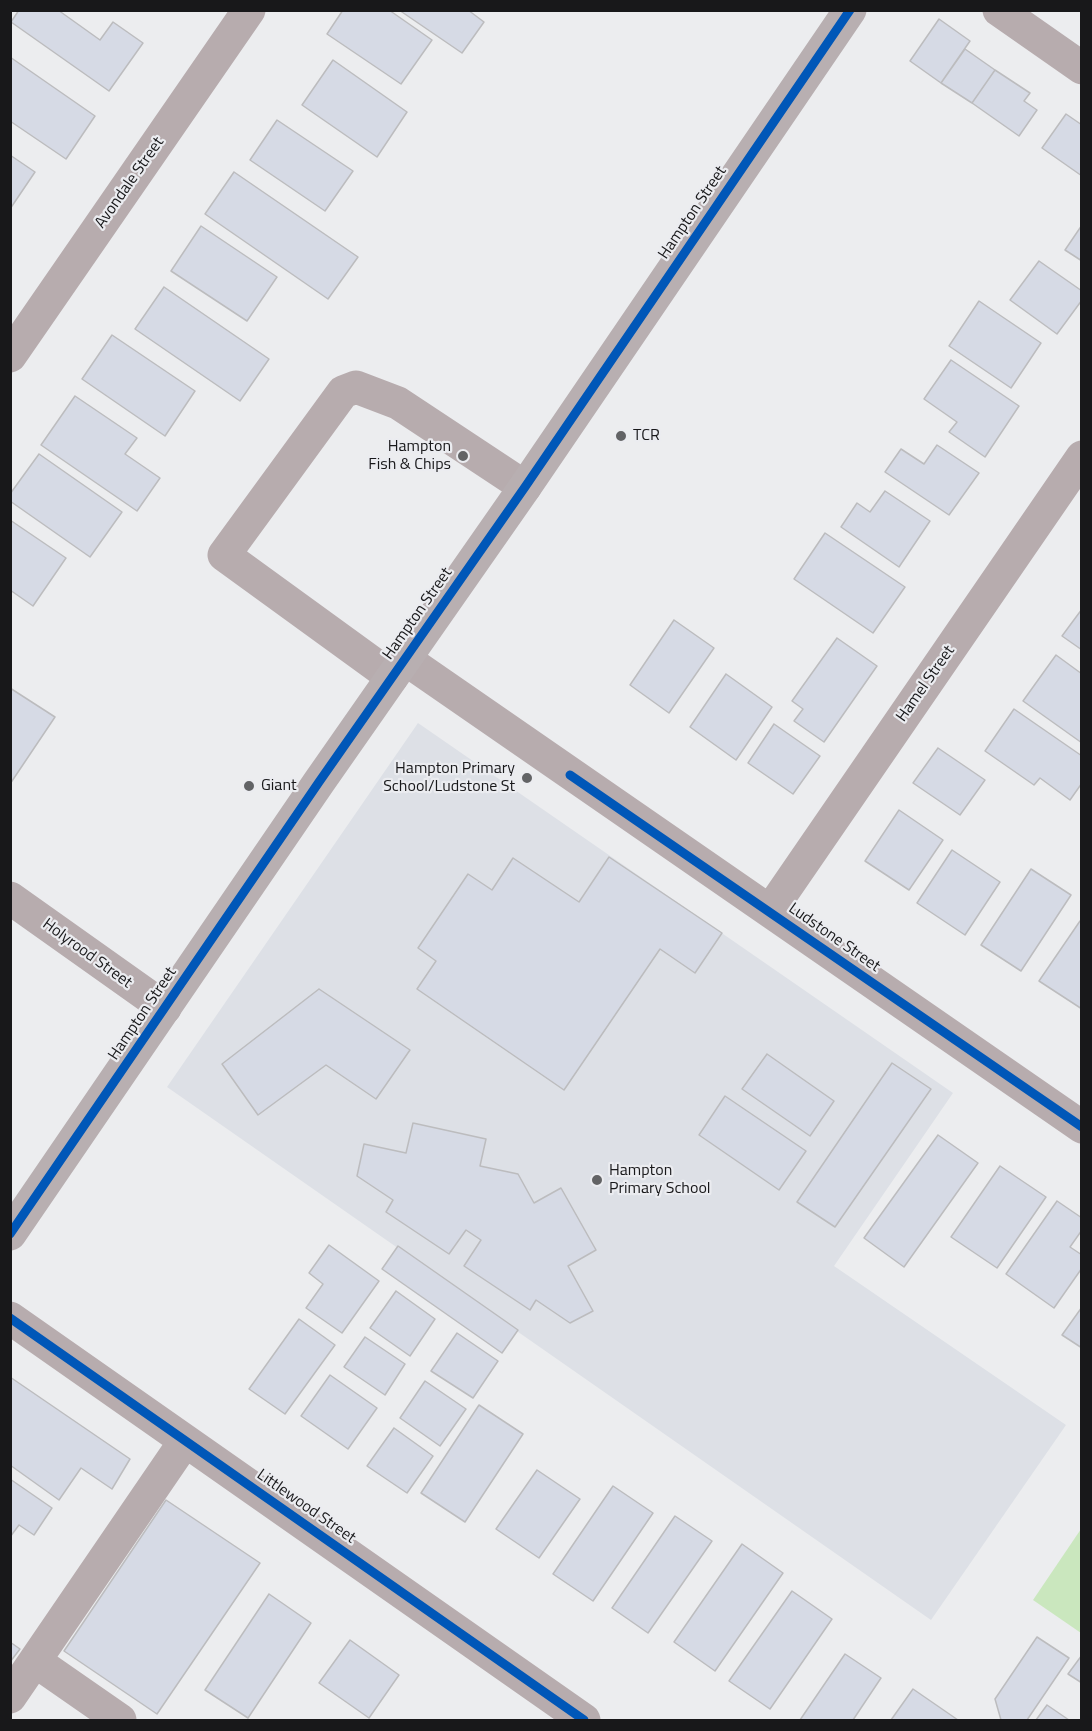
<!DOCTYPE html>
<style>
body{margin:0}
#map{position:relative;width:1092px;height:1731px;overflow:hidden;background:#ecedef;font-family:"Titillium Web",sans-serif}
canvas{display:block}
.frame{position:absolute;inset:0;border:12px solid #18181a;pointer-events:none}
</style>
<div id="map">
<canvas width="1092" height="1731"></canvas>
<div class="frame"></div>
</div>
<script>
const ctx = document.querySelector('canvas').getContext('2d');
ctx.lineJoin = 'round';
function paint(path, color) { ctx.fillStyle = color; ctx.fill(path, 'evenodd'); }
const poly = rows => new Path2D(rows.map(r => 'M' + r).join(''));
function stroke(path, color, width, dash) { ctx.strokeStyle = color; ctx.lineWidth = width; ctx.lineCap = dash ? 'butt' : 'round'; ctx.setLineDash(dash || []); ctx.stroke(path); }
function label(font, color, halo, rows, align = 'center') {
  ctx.font = font + ' "Titillium Web",sans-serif'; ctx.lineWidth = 4.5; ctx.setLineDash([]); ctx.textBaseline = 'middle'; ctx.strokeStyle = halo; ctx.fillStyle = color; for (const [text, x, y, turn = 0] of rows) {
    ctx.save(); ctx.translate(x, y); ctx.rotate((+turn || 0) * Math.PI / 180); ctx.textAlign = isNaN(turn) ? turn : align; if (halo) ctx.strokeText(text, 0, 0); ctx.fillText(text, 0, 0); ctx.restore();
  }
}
const built = poly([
 [418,723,953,1093,834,1266,1066,1425,931,1620,167,1087]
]);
const green = poly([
 [1081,1529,1081,1633,1033,1600]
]);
const building = poly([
 [19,10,58,10,100,40,113,22,143,43,109,91,11,22,19,10],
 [343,10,389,10,432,40,401,84,327,34,343,10],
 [399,10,468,10,484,22,462,53,399,10],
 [939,19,970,41,941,83,910,61,939,19],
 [965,49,995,70,972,103,941,83,965,49],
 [10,57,95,116,66,159,10,121,10,57],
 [333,60,407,112,377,157,302,105,333,60],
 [995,70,1030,93,1024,101,1037,110,1019,136,972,103,995,70],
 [1066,114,1082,125,1082,176,1042,148,1066,114],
 [277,120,353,171,325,211,250,160,277,120],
 [10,155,35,172,10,209,10,155],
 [234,172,358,257,328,299,205,214,234,172],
 [1082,225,1082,261,1065,250,1082,225],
 [201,226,277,277,247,321,171,271,201,226],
 [1039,261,1082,291,1082,300,1057,334,1010,300,1039,261],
 [164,287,269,359,240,401,135,329,164,287],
 [979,301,1041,343,1011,388,949,346,979,301],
 [112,335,195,391,165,436,82,379,112,335],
 [951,360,1019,406,985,457,949,432,957,422,924,399,951,360],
 [75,396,137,438,125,454,160,478,137,511,41,445,75,396],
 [937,445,979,473,949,515,885,472,901,449,924,464,937,445],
 [39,454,122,512,90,557,10,501,10,494,39,454],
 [885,491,930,521,899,567,841,527,857,503,870,512,885,491],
 [10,520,66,558,33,606,10,590,10,520],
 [825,533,905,587,873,633,794,579,825,533],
 [1082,609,1082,650,1062,636,1082,609],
 [674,620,714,648,669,713,630,685,674,620],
 [837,638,877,666,824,742,794,721,803,709,792,701,837,638],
 [1056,655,1082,674,1082,743,1023,701,1056,655],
 [726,674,772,707,736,760,690,727,726,674],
 [10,688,55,717,10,784,10,688],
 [1014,709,1082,756,1082,783,1070,800,1040,778,1034,785,985,751,1014,709],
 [774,724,820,756,793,794,748,763,774,724],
 [938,748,985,780,960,815,913,783,938,748],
 [899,810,943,840,909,890,865,861,899,810],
 [952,850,1000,882,965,935,917,903,952,850],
 [609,857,722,933,695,973,660,949,564,1090,417,989,436,961,418,948,468,874,492,890,513,858,579,902,609,857],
 [1031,869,1071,895,1021,971,981,945,1031,869],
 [1080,921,1082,922,1082,1009,1039,981,1080,921],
 [319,989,410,1050,376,1099,326,1065,258,1115,222,1064,319,989],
 [767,1054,834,1101,810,1136,742,1089,767,1054],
 [892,1063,931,1089,835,1227,797,1202,892,1063],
 [725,1096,806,1151,779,1190,699,1135,725,1096],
 [413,1123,486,1139,480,1166,518,1174,534,1203,561,1188,596,1250,568,1266,593,1311,570,1323,536,1300,530,1310,464,1266,481,1240,466,1230,449,1254,386,1212,393,1200,357,1176,364,1144,406,1153,413,1123],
 [938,1135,978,1163,904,1267,864,1238,938,1135],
 [1000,1166,1046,1197,997,1268,951,1237,1000,1166],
 [1057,1201,1082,1218,1082,1230,1070,1247,1082,1255,1082,1268,1054,1308,1006,1274,1057,1201],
 [329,1245,379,1281,342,1333,306,1308,323,1284,309,1273,329,1245],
 [398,1246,518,1330,502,1353,382,1269,398,1246],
 [396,1291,435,1319,410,1356,370,1328,396,1291],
 [1082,1307,1082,1348,1062,1335,1082,1307],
 [299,1319,335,1345,285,1414,249,1389,299,1319],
 [457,1333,498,1361,473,1398,431,1371,457,1333],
 [365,1337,405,1364,385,1395,344,1367,365,1337],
 [330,1375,377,1408,348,1449,301,1416,330,1375],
 [10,1377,130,1459,112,1489,81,1468,59,1500,10,1465,10,1377],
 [425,1381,466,1409,440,1446,400,1418,425,1381],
 [479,1405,523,1434,465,1522,421,1493,479,1405],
 [394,1428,433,1456,407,1493,367,1466,394,1428],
 [537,1470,580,1499,539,1558,496,1529,537,1470],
 [10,1479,52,1508,34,1535,19,1525,10,1537,10,1479],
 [613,1486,653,1513,593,1601,553,1574,613,1486],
 [166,1500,260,1563,157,1714,64,1651,166,1500],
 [675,1516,712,1541,648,1633,612,1608,675,1516],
 [742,1544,783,1573,715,1671,674,1642,742,1544],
 [792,1591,832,1619,770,1709,729,1681,792,1591],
 [269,1594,311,1623,248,1718,205,1690,269,1594],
 [1037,1637,1069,1658,1027,1720,1001,1720,995,1699,1037,1637],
 [350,1640,399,1675,369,1718,319,1683,350,1640],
 [10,1642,20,1649,10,1662,10,1642],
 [845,1654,881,1678,853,1720,800,1720,845,1654],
 [1082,1655,1082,1683,1068,1674,1082,1655],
 [913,1689,958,1720,891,1720,913,1689],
 [1047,1705,1069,1720,1036,1720,1047,1705]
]);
const minor = poly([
 [999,10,1082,68],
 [10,356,249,10],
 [405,659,1082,1127],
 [392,677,224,555,343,392,356,387,398,403,525,487],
 [10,898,165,1008],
 [770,911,1082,457],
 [10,1318,584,1720],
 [35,1661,120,1720],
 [10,1697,185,1441]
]);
const major = poly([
 [10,1234,319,782,525,487,850,10]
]);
const cycleway = poly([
 [570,775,1082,1127],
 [10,1234,319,782,525,487,850,10],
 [10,1318,584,1720]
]);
const markers = [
 [621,436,6,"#626365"],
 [463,456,6,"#626365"],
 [527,778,6,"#626365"],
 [249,786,6,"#626365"],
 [597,1180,6,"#626365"]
];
const streetNames = [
 ["Avondale Street",130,183,-55],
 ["Hampton Street",693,213,-56],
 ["Hampton Street",418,614,-55],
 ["Hamel Street",926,684,-55],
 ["Ludstone Street",834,938,35],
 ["Holyrood Street",87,954,36],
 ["Hampton Street",143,1014,-56],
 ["Littlewood Street",306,1507,35]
];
const poiNames = [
 ["TCR",633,436],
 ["Hampton",451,447,"right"],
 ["Fish & Chips",451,465,"right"],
 ["Hampton Primary",515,769,"right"],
 ["School/Ludstone St",515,787,"right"],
 ["Giant",261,786],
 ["Hampton",609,1171],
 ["Primary School",609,1189]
];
paint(built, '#dde0e6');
paint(green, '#cae7be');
paint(building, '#d6dae5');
stroke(building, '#bcbcbe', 1.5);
stroke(minor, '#b7acae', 33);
stroke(major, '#b8afb1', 33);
stroke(cycleway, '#0057b8', 9);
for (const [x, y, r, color] of markers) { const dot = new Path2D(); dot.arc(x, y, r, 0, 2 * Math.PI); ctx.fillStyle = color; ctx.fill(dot); stroke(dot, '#ebecf0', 2); }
label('16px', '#18181a', '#ebecf0', streetNames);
label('16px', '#18181a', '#ebecf0', poiNames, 'left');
</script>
